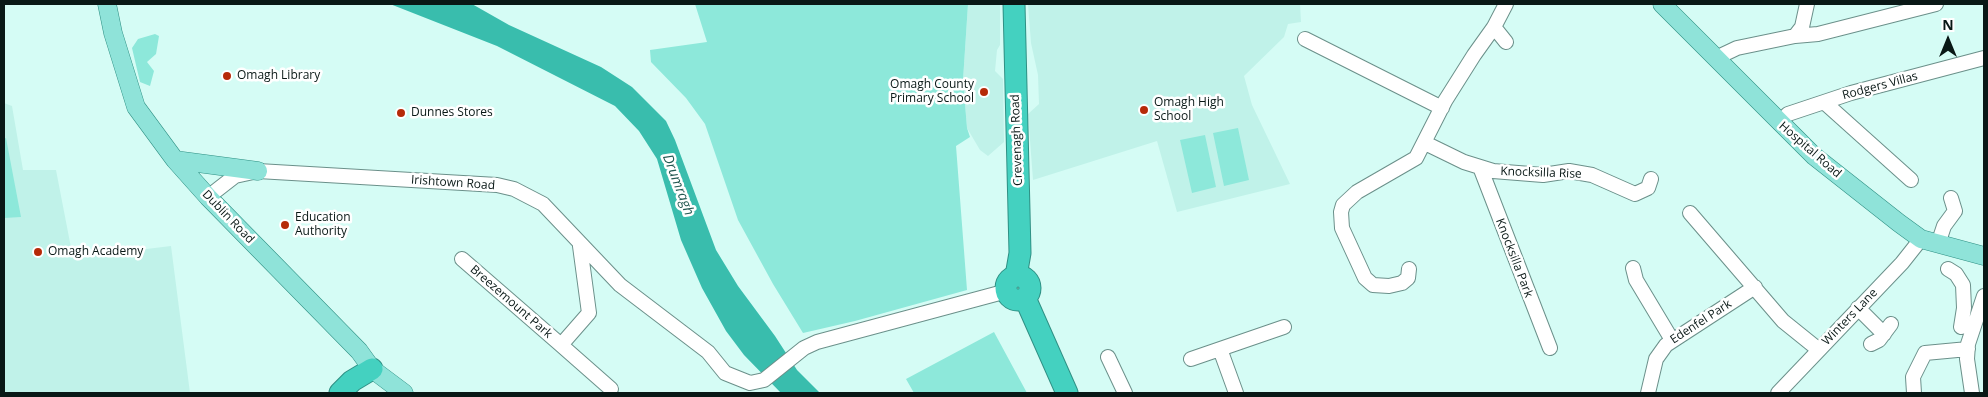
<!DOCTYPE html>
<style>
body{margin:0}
#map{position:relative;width:1988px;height:397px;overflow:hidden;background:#d5fcf5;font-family:"Open Sans",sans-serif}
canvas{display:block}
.frame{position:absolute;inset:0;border:5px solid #091816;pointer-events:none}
.north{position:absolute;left:1923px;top:15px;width:50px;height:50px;-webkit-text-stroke:4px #fff;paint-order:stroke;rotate:0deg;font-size:14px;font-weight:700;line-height:20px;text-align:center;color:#091816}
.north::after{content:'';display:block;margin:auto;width:18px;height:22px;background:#091816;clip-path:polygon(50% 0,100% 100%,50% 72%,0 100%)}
</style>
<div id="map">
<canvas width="1988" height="397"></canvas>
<div class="frame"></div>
<div class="north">N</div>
</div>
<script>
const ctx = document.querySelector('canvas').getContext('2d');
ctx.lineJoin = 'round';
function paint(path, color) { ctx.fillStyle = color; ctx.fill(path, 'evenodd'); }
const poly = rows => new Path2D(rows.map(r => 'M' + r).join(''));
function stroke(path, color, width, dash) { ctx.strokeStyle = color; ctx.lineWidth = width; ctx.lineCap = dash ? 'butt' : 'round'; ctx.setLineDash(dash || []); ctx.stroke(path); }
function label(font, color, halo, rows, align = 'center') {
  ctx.font = font + ' "Open Sans",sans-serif'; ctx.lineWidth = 5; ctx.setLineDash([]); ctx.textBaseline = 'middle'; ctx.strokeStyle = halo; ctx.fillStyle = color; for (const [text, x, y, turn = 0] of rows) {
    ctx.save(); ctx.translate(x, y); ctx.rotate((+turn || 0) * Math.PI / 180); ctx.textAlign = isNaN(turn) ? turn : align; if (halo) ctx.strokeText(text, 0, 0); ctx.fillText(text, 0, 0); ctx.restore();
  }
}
const built = poly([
 [968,4,1000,4,1000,45,997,50,995,71,1003,79,1004,142,988,156,980,150,967,128,963,80],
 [1028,4,1300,4,1301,22,1288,24,1284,37,1244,76,1252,105,1290,184,1177,212,1157,141,1033,180,1028,114,1039,104,1038,75,1031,43],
 [4,103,12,106,23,170,56,170,73,258,171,246,190,393,4,393]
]);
const green = poly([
 [695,4,968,4,963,80,967,128,970,137,956,146,967,290,855,321,803,333,773,284,738,220,705,124,686,98,651,62,650,50,707,42],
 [155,34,159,36,156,54,147,62,154,71,150,86,140,82,132,48,138,39],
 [1238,128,1249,180,1224,186,1213,133],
 [1205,135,1216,187,1192,193,1180,140],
 [6,138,21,217,4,218,4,139],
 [994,332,1027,393,914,393,906,379]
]);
const water = poly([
 [390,4,472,4,509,25,601,67,632,87,666,121,675,140,716,250,738,286,775,336,797,370,820,393,781,393,744,355,726,331,702,288,681,240,657,159,639,131,615,106,497,46]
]);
const minor = poly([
 [1494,27,1506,42],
 [1795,36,1818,34,1936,4],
 [1305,39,1442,108],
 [1718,57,1737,48,1795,36,1802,27,1807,4],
 [1824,102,1911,180],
 [1779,123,1788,114,1851,93,1984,58],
 [1425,143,1464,162,1493,171,1543,175,1569,171,1592,175,1635,194,1648,188,1651,179],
 [1480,167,1550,348],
 [208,197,235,176,258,171,497,185,514,189,543,204,620,285,708,352,725,373,750,383,764,380,804,348,817,342,1007,291],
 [1690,213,1783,321,1819,350],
 [1938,244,1944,226,1955,211,1951,198],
 [462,259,561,345,589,313,580,246],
 [1633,268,1636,280,1672,340],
 [1409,269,1408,278,1402,283,1389,286,1373,285,1365,278,1342,228,1341,212,1343,205,1357,192,1416,158,1445,101,1474,55,1494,27,1506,4],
 [1948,269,1956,274,1963,285,1964,308,1961,327],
 [1858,308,1884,334],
 [1871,344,1879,340,1891,324],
 [561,345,611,389],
 [1220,349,1236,393],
 [1108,357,1125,393],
 [1191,359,1284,327],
 [1648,393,1656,359,1666,345,1755,287],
 [1778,393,1902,263,1921,239],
 [1914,393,1913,377,1925,353,1968,349],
 [1972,393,1967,359,1968,344,1984,296]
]);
const major = poly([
 [107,4,113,33,136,107,175,160,208,197,359,351,372,369,404,393],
 [1662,4,1814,156,1899,223,1921,239,1984,256],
 [175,160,258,171]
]);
const highway = poly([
 [1014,4,1020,253,1016,276],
 '1006 288a12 12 0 1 1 24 0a12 12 0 1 1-24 0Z',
 [1025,298,1067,393],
 [340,393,352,381,372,369]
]);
const markers = [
 [227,76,5,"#b62a08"],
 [984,92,5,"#b62a08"],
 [1144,110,5,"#b62a08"],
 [401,113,5,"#b62a08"],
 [285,225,5,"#b62a08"],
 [38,252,5,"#b62a08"]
];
const poiNames = [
 ["Omagh Library",237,76],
 ["Omagh County",974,85,"right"],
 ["Primary School",974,99,"right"],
 ["Omagh High",1154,103],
 ["School",1154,117],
 ["Dunnes Stores",411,113],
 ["Education",295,218],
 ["Authority",295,232],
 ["Omagh Academy",48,252]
];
const streetNames = [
 ["Rodgers Villas",1880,86,-15],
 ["Crevenagh Road",1017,140,-92],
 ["Hospital Road",1810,150,41],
 ["Knocksilla Rise",1541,173,2],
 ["Irishtown Road",453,183,4],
 ["Dublin Road",228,217,46],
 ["Knocksilla Park",1514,258,69],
 ["Breezemount Park",511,302,41],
 ["Winters Lane",1850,317,-46],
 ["Edenfel Park",1701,322,-33]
];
const waterNames = [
 ["Drumragh",678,185,69]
];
paint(built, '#c0f2e9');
paint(green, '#8de8da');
paint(water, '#39bdad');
stroke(minor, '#6b908a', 16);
stroke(major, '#2f9084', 19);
stroke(highway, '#2f9084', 23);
stroke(minor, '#fff', 14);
stroke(major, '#8fe3d9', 18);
stroke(highway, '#44d1c0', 21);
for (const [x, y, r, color] of markers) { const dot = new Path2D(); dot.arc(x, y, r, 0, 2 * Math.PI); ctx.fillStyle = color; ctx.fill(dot); stroke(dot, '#fff', 2); }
label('12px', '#091816', '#fff', poiNames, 'left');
label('12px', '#091816', '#fff', streetNames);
label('italic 14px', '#245952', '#fff', waterNames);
</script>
